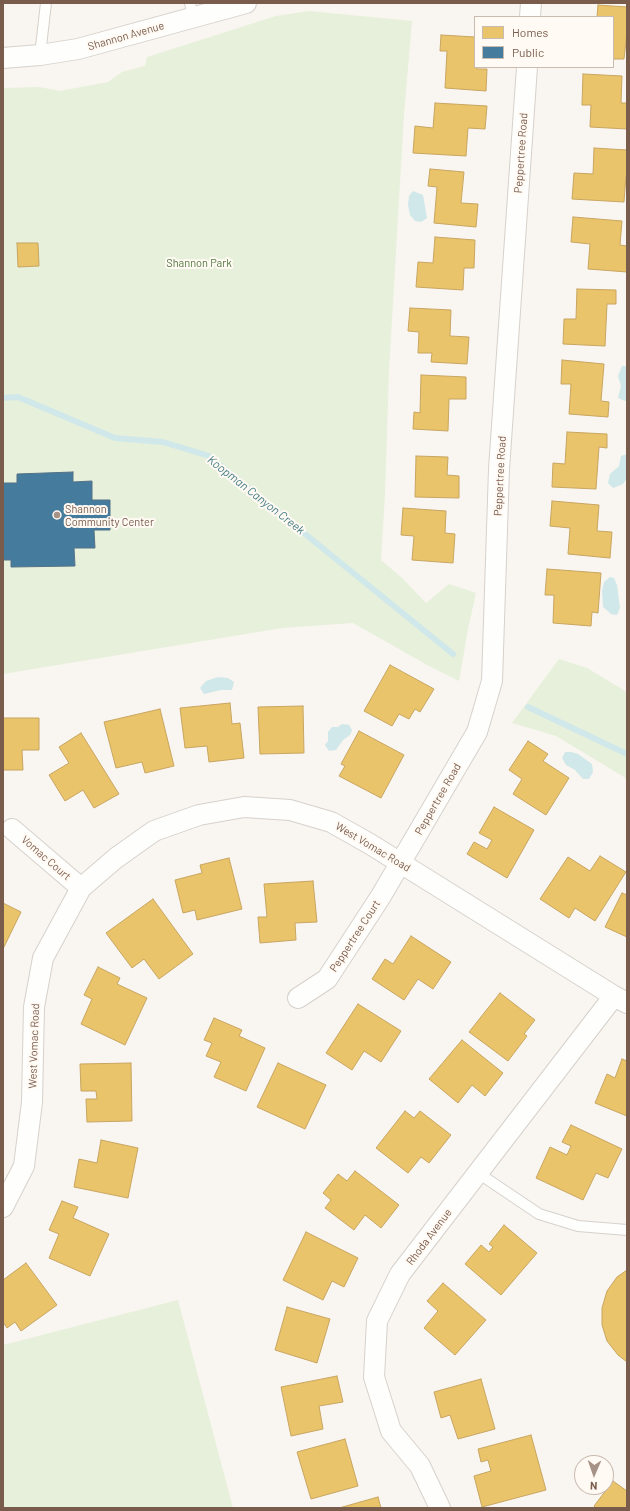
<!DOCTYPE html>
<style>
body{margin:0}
#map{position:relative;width:630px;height:1511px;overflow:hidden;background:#f9f5f0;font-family:Barlow,sans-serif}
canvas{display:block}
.frame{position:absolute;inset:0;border:4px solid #7a5c4d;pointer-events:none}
.legend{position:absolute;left:474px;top:16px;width:140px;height:52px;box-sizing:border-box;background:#fffaf3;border:1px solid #cabbb1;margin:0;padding:5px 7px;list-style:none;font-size:12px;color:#7a5c4d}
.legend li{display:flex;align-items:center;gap:8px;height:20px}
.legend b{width:20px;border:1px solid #cabbb1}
.north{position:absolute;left:574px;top:1455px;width:40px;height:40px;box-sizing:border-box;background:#fffaf3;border:1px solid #cabbb1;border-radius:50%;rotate:182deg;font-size:11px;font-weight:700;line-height:16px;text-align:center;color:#7a5c4d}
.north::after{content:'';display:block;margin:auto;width:14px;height:18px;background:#a69286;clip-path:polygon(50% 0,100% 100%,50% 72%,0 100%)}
</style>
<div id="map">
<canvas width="630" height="1511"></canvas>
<div class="frame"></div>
<ul class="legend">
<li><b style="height:11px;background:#e9c46a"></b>Homes</li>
<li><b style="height:11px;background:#457b9d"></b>Public</li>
</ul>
<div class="north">N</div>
</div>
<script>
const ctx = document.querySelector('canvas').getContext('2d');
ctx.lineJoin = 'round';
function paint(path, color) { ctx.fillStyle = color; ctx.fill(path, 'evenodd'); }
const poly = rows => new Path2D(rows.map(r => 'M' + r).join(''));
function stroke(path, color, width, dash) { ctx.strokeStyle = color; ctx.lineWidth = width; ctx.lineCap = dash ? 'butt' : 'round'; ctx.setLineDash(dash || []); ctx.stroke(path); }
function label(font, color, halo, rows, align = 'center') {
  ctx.font = font + ' Barlow,sans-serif'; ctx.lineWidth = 4; ctx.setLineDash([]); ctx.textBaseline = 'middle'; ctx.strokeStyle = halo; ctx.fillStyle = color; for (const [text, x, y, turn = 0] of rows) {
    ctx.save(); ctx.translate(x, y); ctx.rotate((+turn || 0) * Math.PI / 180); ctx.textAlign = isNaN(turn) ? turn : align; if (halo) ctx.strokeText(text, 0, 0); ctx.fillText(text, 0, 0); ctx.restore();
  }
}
const green = poly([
 [309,11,412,21,404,114,389,371,385,494,381,560,402,578,426,603,449,584,476,593,468,629,459,681,429,666,353,623,282,628,3,674,3,88,39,87,60,91,108,82,122,72,145,66,147,57,276,16],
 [559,659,587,668,627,692,627,780,624,777,556,736,512,723],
 [178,1300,233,1508,3,1508,3,1345]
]);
const water = poly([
 [413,191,423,195,427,218,421,222,415,221,410,215,408,205,409,196],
 [622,366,627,366,627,400,625,401,618,398,621,386,618,376],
 [627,454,627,478,623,484,613,488,608,483,610,474,619,466,621,456],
 [610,577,614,578,617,585,620,608,617,615,611,614,603,607,602,591,604,582],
 [218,677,228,678,234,682,232,690,221,690,204,694,200,688,206,681],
 [342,724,349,725,352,730,350,735,343,740,336,750,329,751,325,745,328,741,328,732,332,727,338,727],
 [565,752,571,752,578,754,592,764,593,772,589,779,583,779,575,770,566,765,562,758]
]);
const homes = poly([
 [598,5,627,7,627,33,624,59,613,59,613,17,597,17,598,5],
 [441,35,475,37,475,67,477,67,477,69,487,69,486,91,445,88,447,51,440,51,441,35],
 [583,74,622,76,621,103,627,103,627,129,590,127,591,105,582,105,583,74],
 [435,103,487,106,485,129,468,128,466,156,413,153,415,126,433,128,435,103],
 [594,148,627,150,627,176,626,176,624,202,572,199,574,173,593,174,594,148],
 [430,169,464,172,461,203,478,204,476,227,434,223,437,187,428,186,430,169],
 [573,217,622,221,620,245,627,246,627,272,588,269,590,244,571,242,573,217],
 [435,237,475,240,474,268,464,268,463,290,416,287,418,262,433,263,435,237],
 [17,243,38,243,39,266,18,267,17,243],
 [577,289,616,290,616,304,607,304,605,346,563,344,564,319,576,319,577,289],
 [410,308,451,310,450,336,469,337,467,364,431,362,432,353,418,353,419,332,408,331,410,308],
 [562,360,604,364,601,401,609,402,608,417,569,414,571,384,561,384,562,360],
 [421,375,466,377,466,399,449,399,448,431,413,429,414,412,420,413,421,375],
 [567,432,607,434,607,448,599,447,596,489,552,487,553,463,565,464,567,432],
 [416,456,448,457,447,475,459,476,459,498,415,497,416,456],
 [552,501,599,505,597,531,612,532,610,558,568,554,570,528,550,526,552,501],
 [403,508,446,511,445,533,455,534,453,563,412,560,414,536,401,535,403,508],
 [547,569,601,573,598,613,592,612,591,626,553,623,554,595,545,595,547,569],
 [390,665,434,689,420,712,415,709,409,719,399,714,392,726,364,711,390,665],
 [230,703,232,724,240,723,244,758,209,762,207,746,185,748,180,708,230,703],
 [303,706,304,753,260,754,258,707,303,706],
 [160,709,174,766,145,773,142,762,116,768,104,722,160,709],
 [3,718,39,718,39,750,22,750,23,770,3,770,3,718],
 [359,731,404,755,381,798,339,776,345,766,341,764,359,731],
 [81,733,119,794,94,808,83,790,65,801,49,775,69,763,59,747,81,733],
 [528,741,548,754,543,761,569,778,546,815,513,794,522,779,509,770,528,741],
 [494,807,534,830,507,878,467,854,474,842,487,849,492,840,479,833,494,807],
 [600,856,626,872,595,921,575,908,569,918,540,899,568,857,590,871,600,856],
 [229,858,242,909,197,920,195,910,183,913,175,880,202,873,200,865,229,858],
 [313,881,317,922,295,923,296,940,260,943,258,917,267,917,264,884,313,881],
 [622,893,627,895,627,937,605,927,622,893],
 [153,899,193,954,159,979,144,959,132,968,106,933,153,899],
 [3,903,21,912,3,949,3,903],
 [411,936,451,962,433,989,418,979,404,1000,372,979,385,959,393,964,411,936],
 [98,967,120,978,117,984,147,998,125,1045,81,1024,92,999,84,995,98,967],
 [500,993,535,1020,524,1034,527,1036,508,1061,469,1032,500,993],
 [358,1004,401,1031,381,1062,364,1051,352,1070,326,1053,358,1004],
 [214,1018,242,1030,239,1036,265,1048,246,1091,214,1077,221,1062,206,1056,212,1043,204,1040,214,1018],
 [462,1040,503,1073,485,1096,472,1085,458,1103,429,1079,462,1040],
 [622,1059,627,1061,627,1116,595,1103,607,1074,615,1078,622,1059],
 [131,1063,132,1121,87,1122,86,1099,97,1099,96,1091,81,1091,80,1064,131,1063],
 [278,1063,326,1085,305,1129,257,1107,278,1063],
 [405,1111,414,1118,420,1111,451,1135,429,1163,421,1157,408,1173,376,1148,405,1111],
 [571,1125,622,1149,608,1178,596,1173,583,1200,536,1178,550,1147,567,1155,571,1146,562,1142,571,1125],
 [101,1140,138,1148,128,1198,74,1187,79,1159,97,1163,101,1140],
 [355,1171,399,1205,381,1228,365,1215,354,1230,325,1208,331,1200,323,1193,338,1174,347,1181,355,1171],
 [62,1201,78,1207,73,1218,109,1234,90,1276,49,1258,59,1234,49,1230,62,1201],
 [504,1225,537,1253,501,1295,465,1264,481,1245,489,1252,493,1247,489,1244,504,1225],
 [306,1232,358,1258,344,1287,332,1281,323,1300,283,1280,306,1232],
 [26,1263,57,1305,21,1331,15,1322,7,1328,3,1322,3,1280,26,1263],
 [627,1270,627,1362,618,1355,607,1341,602,1325,602,1308,607,1291,617,1277,627,1270],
 [443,1283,486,1320,455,1355,424,1328,438,1311,427,1301,443,1283],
 [287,1307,330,1319,317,1363,275,1350,287,1307],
 [337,1376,343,1402,319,1406,323,1429,291,1436,281,1387,337,1376],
 [481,1379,495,1429,458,1439,450,1415,441,1418,434,1392,481,1379],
 [531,1435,546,1490,482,1507,474,1476,491,1471,488,1460,481,1462,478,1449,531,1435],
 [345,1439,358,1486,311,1499,297,1452,345,1439],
 [613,1481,627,1491,627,1508,596,1508,594,1506,613,1481],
 [378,1497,381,1508,339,1508,378,1497]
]);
const public = poly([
 [73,472,73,482,92,481,92,500,110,500,110,530,94,530,95,548,74,548,75,566,11,567,11,560,3,560,3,483,17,483,17,474,73,472]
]);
const stream = poly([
 [3,398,18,397,115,438,163,442,209,456,453,654],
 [528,707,627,754]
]);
const service = poly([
 [190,3,193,17],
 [40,55,46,3],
 [478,1173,539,1214,578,1226,627,1230]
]);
const minor = poly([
 [530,17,531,3],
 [3,58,40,55,78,49,246,3],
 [12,829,81,888],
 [298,998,327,979,381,896,477,732,492,681,499,469,527,67],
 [3,1207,24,1166,32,1102,34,1007,43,958,81,888,116,858,154,831,199,815,244,807,290,810,331,822,370,844,614,996,627,1003],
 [440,1508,420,1466,391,1431,374,1377,377,1321,400,1274,614,996]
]);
const markers = [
 [57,515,4,"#a69286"]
];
const streetNames = [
 ["Shannon Avenue",126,36,-16],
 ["Peppertree Road",521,153,-86],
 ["Peppertree Road",500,476,-87],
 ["Peppertree Road",438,799,-60],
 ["West Vomac Road",373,847,31],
 ["Vomac Court",46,858,41],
 ["Peppertree Court",355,936,-57],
 ["West Vomac Road",34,1046,-88],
 ["Rhoda Avenue",429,1237,-53]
];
const parkNames = [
 ["Shannon Park",199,263]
];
const poiNames = [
 ["Shannon",65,509],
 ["Community Center",65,522]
];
const waterNames = [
 ["Koopman Canyon Creek",256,495,38]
];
paint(green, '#e7f0db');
paint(water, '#d0e8ea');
paint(homes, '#e9c46a');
stroke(homes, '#c8a561', 1);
paint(public, '#457b9d');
stroke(public, '#557285', 1);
stroke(stream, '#d0e8ea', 6);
stroke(service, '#d7d1cb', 12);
stroke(minor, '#d7d1cb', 22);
stroke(service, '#fefefd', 10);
stroke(minor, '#fefefd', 20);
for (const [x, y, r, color] of markers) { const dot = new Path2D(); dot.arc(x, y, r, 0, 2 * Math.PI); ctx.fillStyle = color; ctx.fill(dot); stroke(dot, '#fffaf3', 1.5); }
label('11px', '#7a5c4d', '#fffaf3', streetNames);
label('11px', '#537a41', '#fffaf3', parkNames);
label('11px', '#7a5c4d', '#fffaf3', poiNames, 'left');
label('italic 12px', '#437c86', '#fffaf3', waterNames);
</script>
